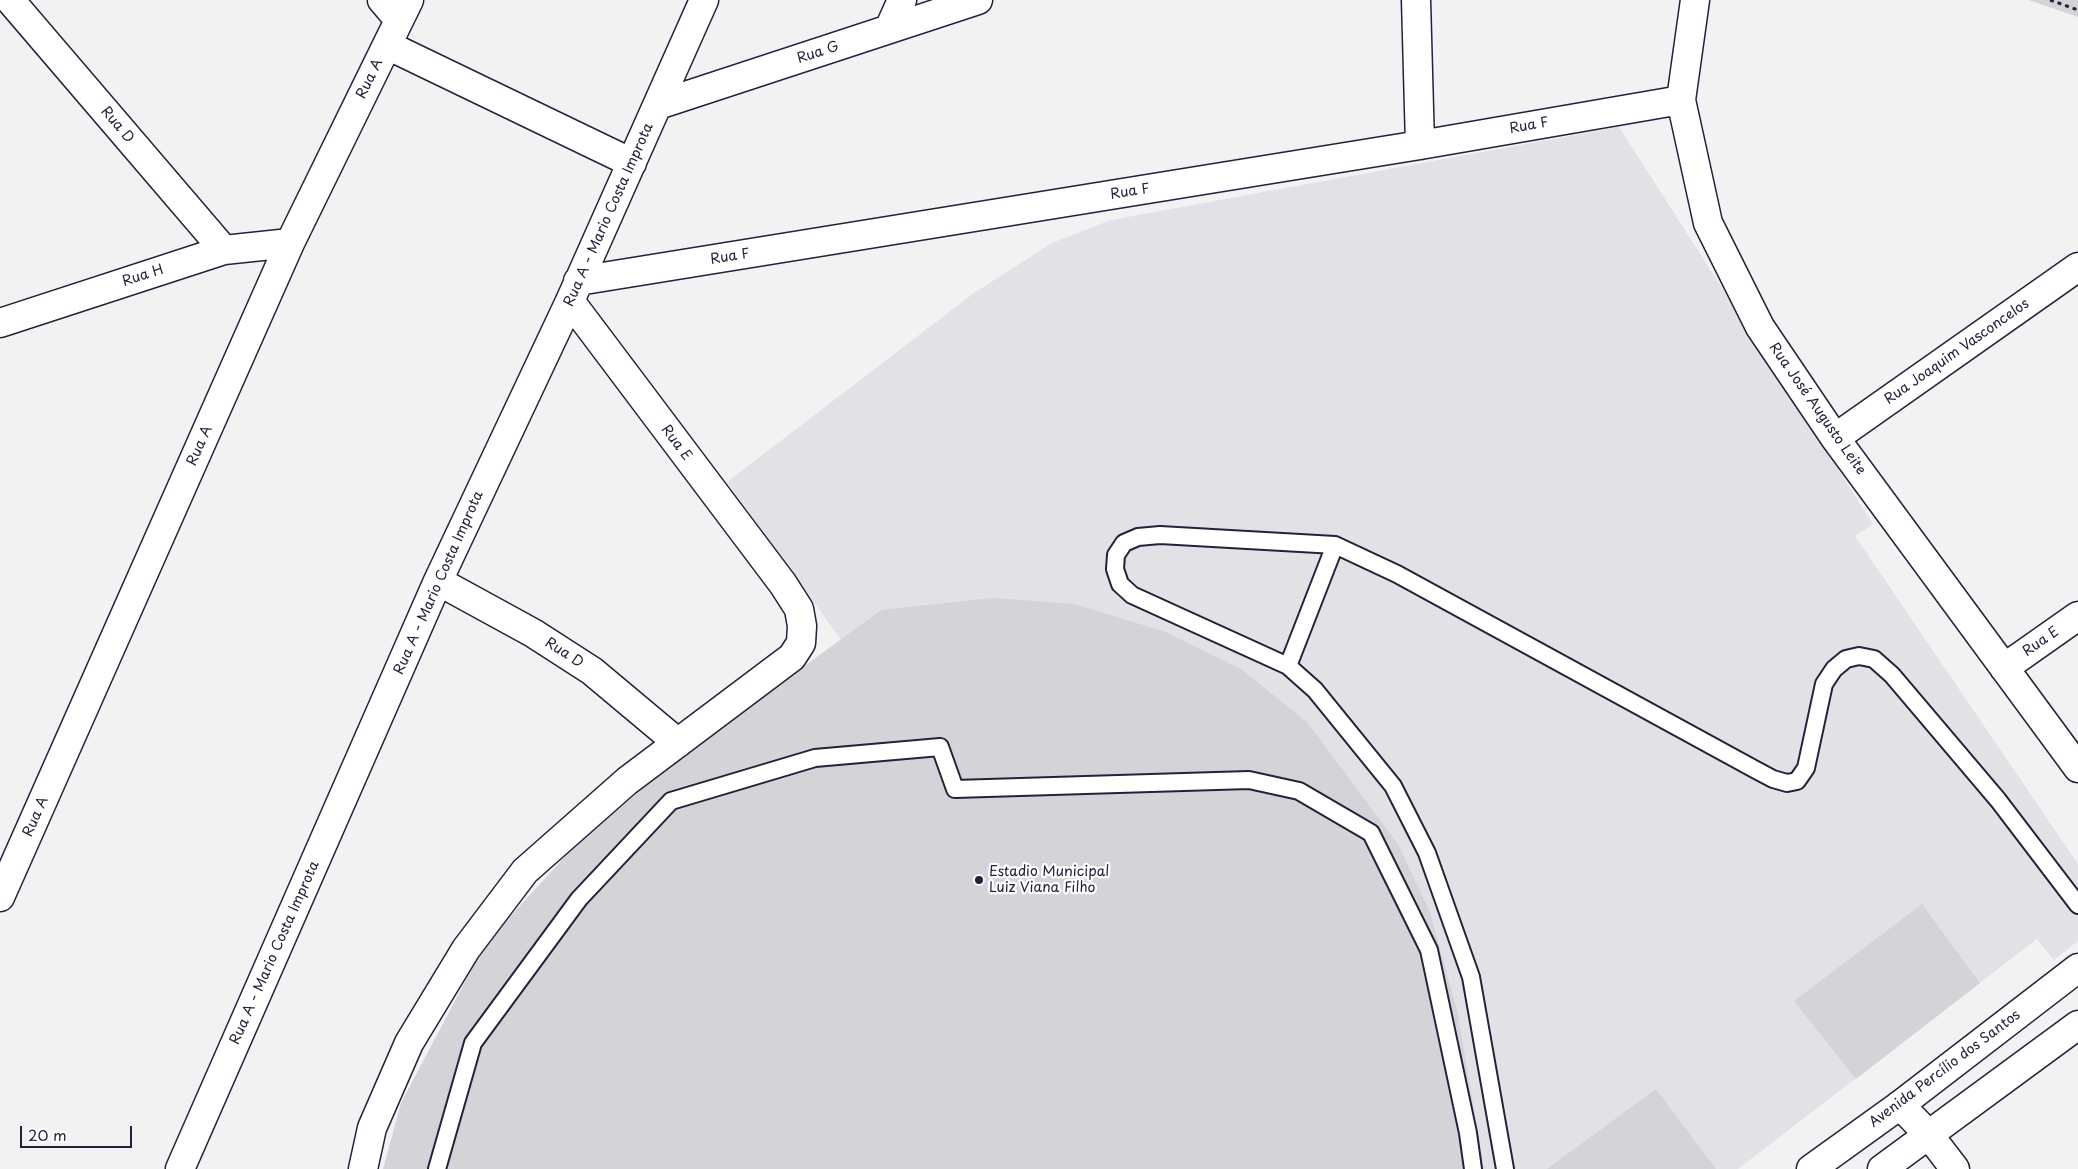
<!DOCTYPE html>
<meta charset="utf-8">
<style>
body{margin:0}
#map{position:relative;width:2078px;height:1169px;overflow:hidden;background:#f2f2f3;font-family:"Playpen Sans",sans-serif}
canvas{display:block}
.scale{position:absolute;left:20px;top:1126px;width:112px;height:22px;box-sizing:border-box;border:2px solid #22223b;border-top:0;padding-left:6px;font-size:15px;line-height:18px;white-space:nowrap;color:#22223b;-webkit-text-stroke:4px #fff;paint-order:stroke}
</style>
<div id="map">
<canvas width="2078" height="1169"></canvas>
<div class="scale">20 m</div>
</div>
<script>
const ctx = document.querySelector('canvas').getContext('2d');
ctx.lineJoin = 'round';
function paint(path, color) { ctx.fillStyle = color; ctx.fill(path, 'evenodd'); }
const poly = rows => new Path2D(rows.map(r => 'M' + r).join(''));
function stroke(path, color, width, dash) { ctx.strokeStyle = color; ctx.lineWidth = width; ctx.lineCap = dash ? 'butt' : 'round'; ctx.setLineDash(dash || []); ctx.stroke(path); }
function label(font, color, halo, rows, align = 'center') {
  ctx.font = font + ' "Playpen Sans",sans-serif'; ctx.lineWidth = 4.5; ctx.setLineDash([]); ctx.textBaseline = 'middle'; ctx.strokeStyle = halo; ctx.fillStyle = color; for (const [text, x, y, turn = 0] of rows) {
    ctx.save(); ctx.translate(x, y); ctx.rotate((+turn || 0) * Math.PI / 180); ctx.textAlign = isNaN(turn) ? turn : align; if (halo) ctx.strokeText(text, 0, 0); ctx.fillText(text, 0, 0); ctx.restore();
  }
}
const built = poly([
 [1619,127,1873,524,1855,536,2078,864,2078,941,2054,960,2037,939,1738,1169,1484,1169,1458,1013,1430,912,1307,722,1240,668,1166,632,881,610,841,640,727,482,974,293,1052,243,1111,220]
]);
const green = poly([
 [2029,0,2078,0,2078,17],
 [993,598,1074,604,1166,632,1240,668,1307,722,1398,844,1430,912,1458,1013,1484,1169,383,1169,401,1103,485,944,572,849,676,760,881,610],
 [1922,904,1980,983,1856,1079,1794,1001],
 [1656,1089,1716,1169,1547,1169]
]);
const path = poly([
 [2050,0,2078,10]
]);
const lane = poly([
 [1288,666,1335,545],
 [437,1169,473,1043,579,899,671,801,815,758,940,747,955,789,1249,780,1299,791,1371,833,1429,950,1468,1133,1473,1169],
 [1505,1169,1471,977,1427,853,1393,786,1315,690,1288,666,1132,595,1120,584,1115,569,1116,555,1124,543,1138,537,1160,535,1335,545,1397,574,1756,770,1773,779,1787,783,1797,781,1806,768,1824,684,1834,669,1846,659,1859,656,1874,659,1892,675,1998,800,2078,905]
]);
const street = poly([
 [10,0,224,250],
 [382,0,399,20],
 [1416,0,1420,145],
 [1695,0,1681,100,1708,223,1760,327,1835,438,2078,768],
 [889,29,902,0],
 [387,45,632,163],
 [658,105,978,0],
 [578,281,1420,145,1681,100],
 [0,323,224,250,290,243],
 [1835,438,2078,267],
 [438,581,533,633,592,671,678,743],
 [2004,668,2078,616],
 [0,897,290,243,409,0],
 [1900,1105,1929,1135,1955,1169],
 [180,1169,438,581,570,301,704,0],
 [363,1169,372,1128,409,1043,466,949,525,871,627,781,792,657,801,643,802,626,799,609,783,584,570,301]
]);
const secondary = poly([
 [1811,1169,1900,1105,2078,968],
 [1882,1169,2078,1025]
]);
const markers = [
 [979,880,5,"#22223b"]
];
const streetNames = [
 ["Rua G",818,53,-18],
 ["Rua A",370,79,-64],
 ["Rua D",117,125,49],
 ["Rua F",1529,126,-10],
 ["Rua F",1130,192,-9],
 ["Rua A - Mario Costa Improta",609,215,-66],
 ["Rua F",730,257,-9],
 ["Rua H",143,276,-18],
 ["Rua Joaquim Vasconcelos",1957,352,-35],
 ["Rua José Augusto Leite",1817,409,55],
 ["Rua E",676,443,53],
 ["Rua A",200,446,-66],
 ["Rua A - Mario Costa Improta",439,583,-66],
 ["Rua E",2041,642,-35],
 ["Rua D",564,653,32],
 ["Rua A",36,817,-66],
 ["Rua A - Mario Costa Improta",275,953,-66],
 ["Avenida Percílio dos Santos",1945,1069,-37]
];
const poiNames = [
 ["Estadio Municipal",989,872],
 ["Luiz Viana Filho",989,888]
];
paint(built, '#e2e2e6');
paint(green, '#d3d3d8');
stroke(lane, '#22223b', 20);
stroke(street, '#22223b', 31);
stroke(secondary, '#22223b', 31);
stroke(path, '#22223b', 3, [4, 4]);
stroke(lane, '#fff', 16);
stroke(street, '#fff', 28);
stroke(secondary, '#fff', 28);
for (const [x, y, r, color] of markers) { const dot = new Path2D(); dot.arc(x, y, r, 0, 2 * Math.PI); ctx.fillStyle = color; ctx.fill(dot); stroke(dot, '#fff', 2); }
label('14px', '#22223b', '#fff', streetNames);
label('14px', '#22223b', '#fff', poiNames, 'left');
</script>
